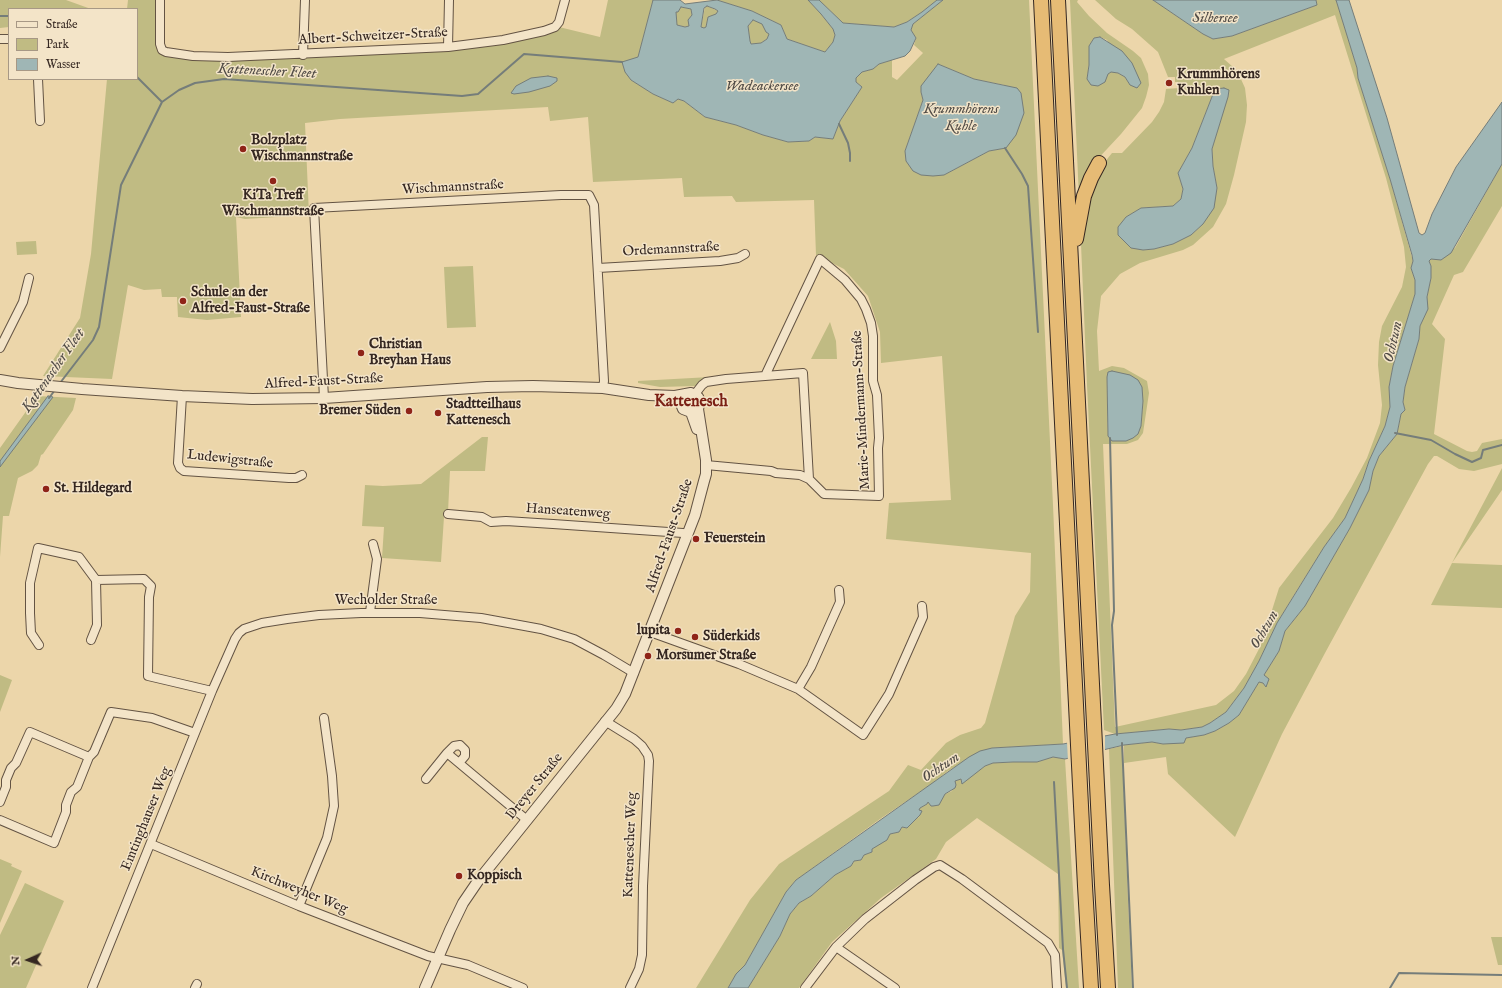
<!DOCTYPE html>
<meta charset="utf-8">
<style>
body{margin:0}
#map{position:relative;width:1502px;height:988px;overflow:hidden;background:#ecd6aa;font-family:"IM FELL English",serif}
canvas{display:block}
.legend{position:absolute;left:8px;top:8px;width:130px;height:72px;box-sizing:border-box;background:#f3e4c8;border:1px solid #a79885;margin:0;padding:5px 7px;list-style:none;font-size:12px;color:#352721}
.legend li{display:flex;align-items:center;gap:8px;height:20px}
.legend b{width:20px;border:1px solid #a79885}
.north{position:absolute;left:8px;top:940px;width:40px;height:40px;-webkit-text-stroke:3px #f3e4c8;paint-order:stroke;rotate:267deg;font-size:11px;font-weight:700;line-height:16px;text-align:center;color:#352721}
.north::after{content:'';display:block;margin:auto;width:14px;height:18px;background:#352721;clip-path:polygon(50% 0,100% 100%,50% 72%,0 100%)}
</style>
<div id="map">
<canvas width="1502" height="988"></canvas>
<ul class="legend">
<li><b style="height:5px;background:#f3e4c8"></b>Straße</li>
<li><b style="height:11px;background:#c0bb83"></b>Park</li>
<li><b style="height:11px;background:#9fb6b5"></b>Wasser</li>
</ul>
<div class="north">N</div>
</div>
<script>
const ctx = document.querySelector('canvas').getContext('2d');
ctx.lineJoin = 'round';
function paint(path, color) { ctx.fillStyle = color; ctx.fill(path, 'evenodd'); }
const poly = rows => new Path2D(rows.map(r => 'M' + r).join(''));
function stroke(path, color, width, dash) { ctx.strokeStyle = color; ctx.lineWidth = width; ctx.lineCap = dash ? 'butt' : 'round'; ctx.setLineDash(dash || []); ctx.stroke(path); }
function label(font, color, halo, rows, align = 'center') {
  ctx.font = font + ' "IM FELL English",serif'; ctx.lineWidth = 3; ctx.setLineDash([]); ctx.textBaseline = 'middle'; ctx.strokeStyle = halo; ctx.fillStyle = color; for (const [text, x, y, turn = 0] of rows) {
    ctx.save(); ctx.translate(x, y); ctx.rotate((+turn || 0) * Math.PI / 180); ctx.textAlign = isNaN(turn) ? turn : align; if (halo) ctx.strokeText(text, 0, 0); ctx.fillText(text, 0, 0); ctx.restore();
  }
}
const green = poly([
 [0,0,66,0,91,9,9,9,9,27,0,28],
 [128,0,156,0,155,16,156,41,175,56,449,50,499,45,547,34,559,27,600,37,608,0,653,0,638,57,623,65,631,80,653,94,673,103,678,99,684,101,705,117,736,125,763,135,788,142,809,141,815,137,833,139,840,121,862,87,856,82,856,78,862,72,873,69,879,64,892,60,892,77,897,80,923,53,914,45,916,38,911,30,913,24,943,0,1029,0,1053,505,1063,744,992,748,980,752,948,771,933,783,880,819,796,880,786,892,745,965,736,974,728,988,696,988,750,900,779,864,889,791,908,765,921,770,946,743,960,735,981,728,985,723,1015,616,1030,592,1031,553,886,539,889,503,951,500,942,356,881,363,880,332,868,296,844,269,816,255,814,200,736,202,732,196,684,197,682,178,593,182,588,117,550,121,548,107,340,119,305,123,309,215,245,219,236,217,241,317,207,320,178,317,177,297,162,297,161,289,144,290,128,285,112,379,43,376,80,318,91,254,107,79,137,79,137,9,127,9],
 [938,64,974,79,1004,85,1006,148,989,151,944,175,905,151,923,100,921,92],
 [717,0,808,0,821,14,833,29,835,35,833,42,825,52,787,39,781,25,752,11],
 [819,0,937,0,922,12,907,22,894,27,843,23],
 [1070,0,1078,0,1077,2,1089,16,1107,33,1133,51,1141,58,1148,74,1149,85,1146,97,1142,108,1121,134,1093,164,1079,198],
 [1100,37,1107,40,1130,85,1125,77,1118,73,1111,71,1108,74,1087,79,1089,65,1089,46,1094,38],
 [1095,0,1153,0,1203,34,1213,39,1232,36,1317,5,1316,0,1336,0,1357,68,1358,78,1390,179,1413,261,1411,268,1415,280,1415,294,1393,366,1389,387,1390,407,1385,426,1369,461,1363,479,1345,518,1324,547,1294,595,1277,623,1259,661,1244,688,1226,712,1210,723,1202,727,1181,730,1169,729,1115,734,1104,730,1087,385,1081,244,1083,225,1087,206,1100,168,1112,153,1122,153,1152,122,1159,112,1164,102,1166,89,1179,88,1178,82,1175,82,1175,77,1168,77,1158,52,1132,29,1116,19],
 [1335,15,1386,178,1404,247,1406,267,1402,287,1382,326,1379,342,1378,365,1382,405,1380,423,1367,458,1351,488,1333,518,1279,588,1261,645,1246,674,1234,691,1216,705,1115,727,1103,444,1127,444,1138,440,1143,433,1149,393,1147,381,1124,368,1112,366,1099,371,1097,331,1101,296,1120,274,1140,263,1183,250,1193,245,1213,227,1226,204,1234,175,1246,122,1247,105,1245,88,1240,77,1233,67,1224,59],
 [1215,89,1223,110,1212,149,1213,166,1217,188,1203,224,1191,235,1173,244,1154,249,1143,250,1126,217,1141,208,1173,206,1181,199,1183,189,1178,173,1192,148],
 [1107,377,1143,401,1141,426,1126,441,1112,441,1108,436],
 [707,6,718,11,717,14,708,17,706,28,704,28,701,27,705,7],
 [680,7,691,9,692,15,690,18,689,26,685,27,677,25,675,14],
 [753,20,762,23,769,34,767,39,761,43,751,44,750,41,748,26],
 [1502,164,1502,206,1463,272,1454,275,1432,324,1445,339,1434,434,1467,451,1472,452,1477,451,1482,443,1502,439,1502,464,1474,471,1459,469,1437,456,1434,456,1428,464,1325,653,1282,734,1235,837,1168,774,1166,757,1124,763,1124,745,1152,742,1163,744,1185,738,1204,735,1215,731,1229,723,1239,715,1259,682,1263,683,1266,686,1264,675,1279,651,1285,631,1305,606,1350,528,1369,490,1373,471,1379,456,1397,434,1401,414,1405,410,1403,402,1405,387,1419,339,1420,326,1427,309,1427,297,1431,278,1431,266,1429,261,1430,259,1455,248],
 [36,241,37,254,17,255,16,242],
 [473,266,476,327,447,328,444,267],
 [830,322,836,341,837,359,811,359],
 [710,377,710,379,701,380,695,386,660,387,638,383,638,381],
 [37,396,76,398,73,410,43,454,41,455,38,465,32,471,18,478,9,516,3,516,0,557,0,448],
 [482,437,488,437,485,471,450,471,448,512,444,517,441,562,382,558,384,527,362,526,365,485,383,486,421,484],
 [1502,468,1502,490,1452,563,1502,565,1502,608,1431,605,1457,553],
 [0,675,12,680,0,712],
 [1122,746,1128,901,1132,988,1118,988,1109,749],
 [1053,757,1065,759,1079,988,1066,988,1062,950,1059,948,1058,874,977,818,946,842,936,859,881,898,832,942,799,988,748,988,780,936,790,914,799,903,811,896,835,875,851,866,854,861,861,860,864,855,872,852,872,849,890,834,899,832,902,827,907,828,913,820,919,817,921,811,918,810,920,808,927,804,928,802,952,791,955,781,961,779,962,783,985,766,993,763,1013,762,1037,762],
 [0,859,12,864,11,866,22,871,0,923],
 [25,883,64,901,26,988,0,988,0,935],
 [1491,937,1502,937,1502,965,1498,965]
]);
const water = poly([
 [653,0,680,0,685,4,717,0,752,11,781,25,787,39,825,52,833,42,835,35,833,29,821,14,808,0,819,0,843,23,894,27,907,22,922,12,937,0,943,0,913,24,911,30,916,38,910,51,905,56,879,64,873,69,862,72,856,78,856,82,862,87,840,121,833,139,815,137,809,141,788,142,763,135,736,125,705,117,684,101,678,99,673,103,653,94,631,80,625,72,622,62,638,57,653,0],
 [707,6,715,9,718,11,716,14,708,17,706,27,704,28,701,27,704,8,707,6],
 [681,7,691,9,692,15,688,20,689,26,685,27,677,25,676,12,678,12,681,7],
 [753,20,762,24,766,32,769,34,767,39,761,43,751,44,750,41,748,26,753,20],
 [1153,0,1316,0,1317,5,1232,36,1213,39,1203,34,1153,0],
 [1336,0,1349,0,1387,118,1419,233,1422,235,1425,233,1432,214,1456,167,1502,102,1502,164,1451,253,1441,260,1431,259,1429,261,1431,266,1431,278,1427,297,1428,309,1420,326,1419,339,1405,387,1403,402,1405,410,1401,414,1397,434,1379,456,1373,471,1369,490,1350,528,1305,606,1285,631,1279,651,1264,675,1269,679,1266,687,1263,683,1259,682,1239,715,1229,723,1215,731,1204,735,1186,738,1184,743,1163,744,1152,742,1124,745,1065,759,1053,757,1037,762,1013,762,993,763,985,766,962,784,961,779,955,781,956,785,955,788,945,794,939,805,933,806,931,806,928,802,927,804,920,808,919,810,922,811,920,815,907,828,902,827,899,832,890,834,887,840,872,849,872,852,864,855,861,860,854,861,851,866,835,875,811,896,799,903,790,914,780,936,748,988,728,988,736,974,745,965,786,892,796,880,969,757,980,751,992,748,1063,744,1115,734,1169,729,1181,730,1202,727,1210,723,1226,712,1244,688,1259,661,1277,623,1324,547,1345,518,1363,479,1369,461,1385,426,1390,407,1389,387,1393,366,1415,294,1415,280,1411,268,1413,261,1412,255,1390,179,1358,78,1357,68,1336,0],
 [1100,37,1122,51,1132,63,1141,83,1137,88,1130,85,1125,77,1118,73,1111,72,1108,74,1105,82,1098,86,1091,85,1087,79,1089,65,1089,46,1094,38,1100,37],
 [938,64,974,79,1017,88,1021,93,1024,113,1016,135,1006,148,989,151,944,175,933,176,921,175,913,171,906,161,905,151,923,100,921,92,921,86,938,64],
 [548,76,557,78,557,81,550,86,529,92,514,94,511,93,516,86,531,78,548,76],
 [1224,88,1229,90,1228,97,1212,149,1213,166,1217,188,1214,208,1203,224,1191,235,1173,244,1154,249,1143,250,1131,248,1118,235,1118,227,1126,217,1141,208,1173,206,1181,199,1183,189,1178,173,1192,148,1215,89,1224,88],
 [1112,371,1130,375,1138,380,1142,387,1143,401,1141,426,1138,434,1133,438,1126,441,1112,441,1108,436,1107,377,1108,372,1112,371],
 [48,396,53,397,0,467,0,461,48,396]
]);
const pier = poly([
 [1105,734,1105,752,1068,761,1067,742]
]);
const stream = poly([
 [0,16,9,16],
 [137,77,162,102],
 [839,124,848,143,850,153,850,161],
 [1005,148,1022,174,1028,186,1038,332],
 [60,383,93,340,99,327,121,185,162,102,179,90,195,83,224,79,462,96,478,94,524,54,622,62],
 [49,398,55,390],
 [1395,433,1431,440,1455,454,1472,462,1481,458,1483,450,1502,445],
 [1110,438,1114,611,1112,625,1117,735],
 [1122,743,1133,988],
 [1054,782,1063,949,1067,988],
 [1390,988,1399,973,1502,975]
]);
const minor = poly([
 [160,0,160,44,162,50,166,52,193,56,228,57,448,47,503,40,544,31,555,27,559,22,565,0],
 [0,39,9,39],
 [448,47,449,0],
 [303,55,305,0],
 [38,79,40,121],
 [598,268,720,261,738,258,745,254],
 [0,348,23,302,29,278],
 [765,376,803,373,809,479],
 [695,394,702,385,706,382,726,379,765,376,820,259,845,280,861,299,866,309,871,323,873,336,873,381,877,395,879,438,878,448,879,496,824,494,809,479,800,475,776,473,771,471,706,465],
 [182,396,178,463,180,468,184,471,289,478,296,478,302,475],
 [324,398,314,208,561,195,589,195,594,205,604,381,603,388],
 [448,514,482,517,491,522,506,521,553,524,683,533,688,535],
 [96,580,144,579,151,586,149,597,148,676,212,691],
 [370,612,377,559,373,544],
 [650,632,739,664,798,689,863,735,889,694,923,617,922,606],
 [39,645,31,633,30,613,30,583,38,548,79,557,96,580,97,625,91,640],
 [798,689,811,667,840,602,839,590],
 [605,721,634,739,642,746,648,755,649,761,643,886,642,955,639,969,630,988],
 [447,753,454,746,460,745,465,750,465,756,459,763],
 [426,779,447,753,527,820],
 [0,802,6,787,6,780,11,768,16,763,30,732,89,757],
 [0,820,54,843,66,812,66,805,71,792,77,787,89,757,94,752,111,712,152,718,195,733],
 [151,844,299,906,428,956,468,965,523,988],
 [299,906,327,838,334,806,332,776,324,718],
 [836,947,895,988],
 [92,988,212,691,235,639,239,633,244,629,262,623,287,619,319,615,361,613,420,613,481,618,541,629,574,639,604,655,634,673],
 [195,988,197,984],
 [805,988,836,947,865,919,915,880,934,867,940,865,962,879,1048,943,1055,955,1057,988]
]);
const tertiary = poly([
 [0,380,18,383,82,389,182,396,252,399,324,398,487,387,533,386,603,388,649,395,675,396,691,393,698,397,700,401,698,409,706,460,706,474,704,481,695,515,625,694,616,709,478,881,463,903,450,930,425,988],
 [685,394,681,399,681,404,683,409,691,412,696,411],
 [691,412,697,429]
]);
const motorway = poly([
 [1041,0,1085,886,1091,988],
 [1058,0,1102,885,1108,988],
 [1076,239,1084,196,1091,178,1099,163]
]);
const markers = [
 [1169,83,4,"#8f2418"],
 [243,149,4,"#8f2418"],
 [273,181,4,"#8f2418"],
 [183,301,4,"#8f2418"],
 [361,353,4,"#8f2418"],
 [409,411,4,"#8f2418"],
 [438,413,4,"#8f2418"],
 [46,489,4,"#8f2418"],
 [696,539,4,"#8f2418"],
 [678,631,4,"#8f2418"],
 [695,637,4,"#8f2418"],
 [648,656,4,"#8f2418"],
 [459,876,4,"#8f2418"]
];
const streetNames = [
 ["Albert-Schweitzer-Straße",373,37,-3],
 ["Wischmannstraße",453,188,-3],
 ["Ordemannstraße",671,250,-3],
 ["Alfred-Faust-Straße",324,382,-3],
 ["Marie-Mindermann-Straße",862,410,-93],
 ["Ludewigstraße",230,460,6],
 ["Hanseatenweg",568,512,4],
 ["Alfred-Faust-Straße",670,536,-71],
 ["Wecholder Straße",386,601],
 ["Dreyer Straße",535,787,-51],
 ["Emtinghauser Weg",147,819,-68],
 ["Kattenescher Weg",631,845,-88],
 ["Kirchweyher Weg",299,891,22]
];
const poiNames = [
 ["Krummhörens",1177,75],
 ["Kuhlen",1177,91],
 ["Bolzplatz",251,141],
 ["Wischmannstraße",251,157],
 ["KiTa Treff",273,196,"center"],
 ["Wischmannstraße",273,212,"center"],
 ["Schule an der",191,293],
 ["Alfred-Faust-Straße",191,309],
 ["Christian",369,345],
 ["Breyhan Haus",369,361],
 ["Stadtteilhaus",446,405],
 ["Kattenesch",446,421],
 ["Bremer Süden",401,411,"right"],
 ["St. Hildegard",54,489],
 ["Feuerstein",704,539],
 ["lupita",670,631,"right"],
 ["Süderkids",703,637],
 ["Morsumer Straße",656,656],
 ["Koppisch",467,876]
];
const waterNames = [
 ["Silbersee",1215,19],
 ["Kattenescher Fleet",267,72,3],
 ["Wadeackersee",762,87],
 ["Krummhörens",961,110],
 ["Kuhle",961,127],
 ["Ochtum",1394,342,-77],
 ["Kattenescher Fleet",54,371,-55],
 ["Ochtum",1265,630,-60],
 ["Ochtum",941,768,-34]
];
const quarterNames = [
 ["Kattenesch",691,403]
];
paint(green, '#c0bb83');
paint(water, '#9fb6b5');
stroke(water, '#757d7a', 1);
paint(pier, '#ecd6aa');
stroke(stream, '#757d7a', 2);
stroke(minor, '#635343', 10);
stroke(tertiary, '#635343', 12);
stroke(motorway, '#352721', 16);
stroke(minor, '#f3e4c8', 8);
stroke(tertiary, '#f3e4c8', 10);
stroke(motorway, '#e6bb75', 14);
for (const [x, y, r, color] of markers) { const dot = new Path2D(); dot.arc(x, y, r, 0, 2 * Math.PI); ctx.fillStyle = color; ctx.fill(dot); stroke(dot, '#f3e4c8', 1.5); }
label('14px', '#352721', '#f3e4c8', streetNames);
label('bold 14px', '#352721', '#f3e4c8', poiNames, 'left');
label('italic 15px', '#504b46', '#f3e4c8', waterNames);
label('bold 16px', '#7a1f14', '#f3e4c8', quarterNames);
</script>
